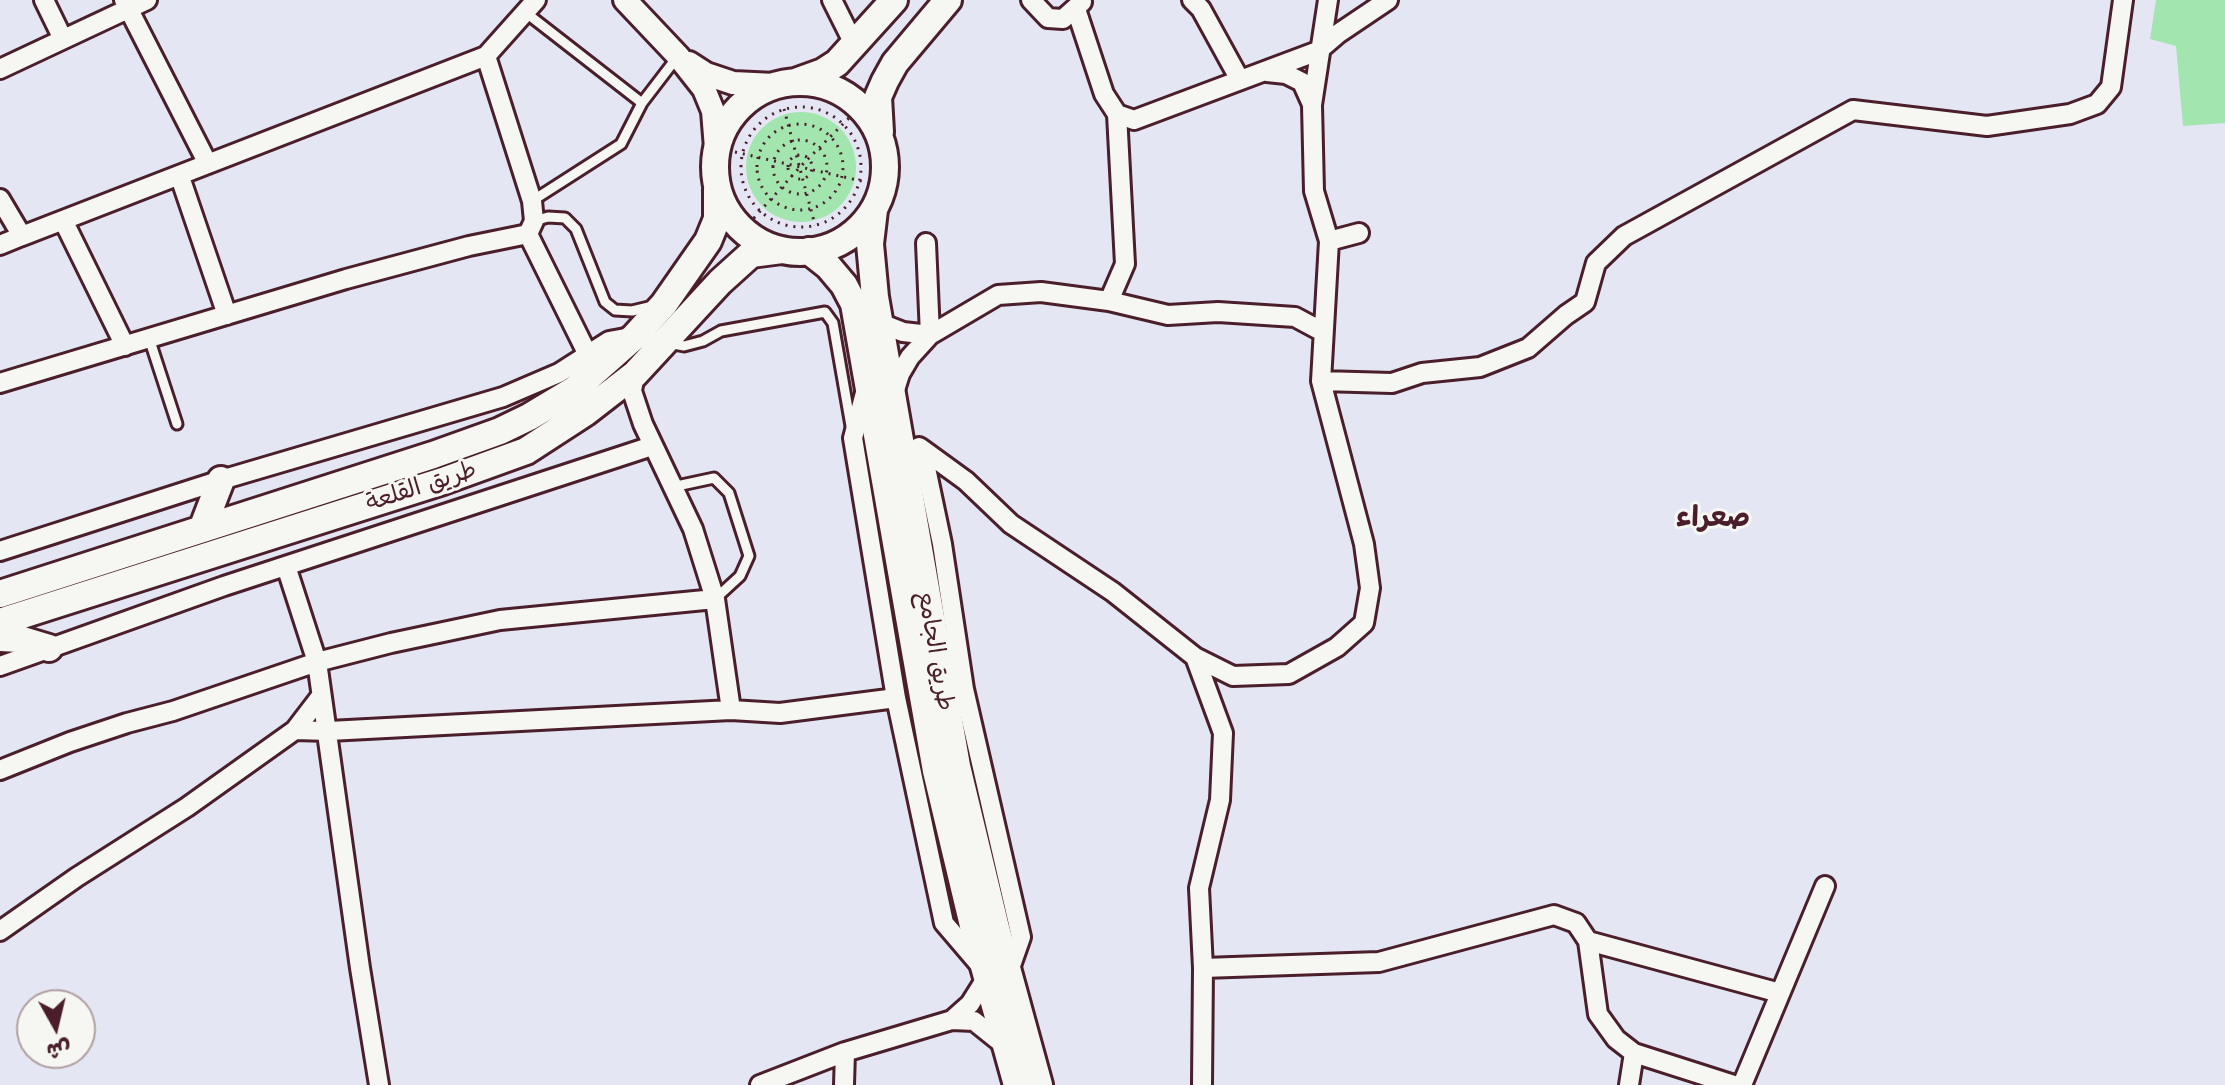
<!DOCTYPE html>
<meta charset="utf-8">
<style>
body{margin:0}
#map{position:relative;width:2225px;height:1085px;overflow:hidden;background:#e4e7f3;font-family:Mali,"Playpen Sans Arabic",sans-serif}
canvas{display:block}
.north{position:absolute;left:16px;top:989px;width:80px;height:80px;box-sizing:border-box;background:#f6f6f2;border:2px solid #b1a0a2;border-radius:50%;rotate:172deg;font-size:22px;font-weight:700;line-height:32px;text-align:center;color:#4a1f2b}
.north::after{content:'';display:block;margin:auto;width:28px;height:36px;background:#4a1f2b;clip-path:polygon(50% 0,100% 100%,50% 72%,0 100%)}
</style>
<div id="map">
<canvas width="2225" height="1085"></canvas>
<div class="north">ش</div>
</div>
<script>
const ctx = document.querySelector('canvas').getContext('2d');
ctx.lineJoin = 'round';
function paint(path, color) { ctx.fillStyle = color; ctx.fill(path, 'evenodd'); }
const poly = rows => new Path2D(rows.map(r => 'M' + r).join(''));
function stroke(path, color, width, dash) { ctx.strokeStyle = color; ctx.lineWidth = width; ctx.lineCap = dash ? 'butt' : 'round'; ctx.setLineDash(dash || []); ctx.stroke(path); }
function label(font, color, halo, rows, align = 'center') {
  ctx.font = font + ' Mali,"Playpen Sans Arabic",sans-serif'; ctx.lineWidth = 6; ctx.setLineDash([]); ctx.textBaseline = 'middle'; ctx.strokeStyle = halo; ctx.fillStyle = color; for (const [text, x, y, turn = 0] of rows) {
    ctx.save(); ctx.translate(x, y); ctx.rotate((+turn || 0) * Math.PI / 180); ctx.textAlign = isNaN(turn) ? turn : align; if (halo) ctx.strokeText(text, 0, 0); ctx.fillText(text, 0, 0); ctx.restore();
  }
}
const green = poly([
 [2156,0,2225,0,2225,123,2183,126,2176,46,2150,39],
 '746 167a55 55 0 1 1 110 0a55 55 0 1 1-110 0Z'
]);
const path = poly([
 '741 167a60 60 0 1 1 120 0a60 60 0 1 1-120 0Z',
 [784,109,815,225],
 '757 167a43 43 0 1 1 86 0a43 43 0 1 1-86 0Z',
 '773 167a27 27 0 1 1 54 0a27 27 0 1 1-54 0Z',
 [735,152,883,186],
 '788 167a12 12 0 1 1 24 0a12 12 0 1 1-24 0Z',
 [743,230,800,167,857,110]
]);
const service = poly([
 [525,12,642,103],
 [532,201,621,144,642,103,678,56],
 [534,221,548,217,565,218,576,229,605,302,615,310,632,311,653,306],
 [149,338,177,424],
 [668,343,684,346,703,341,721,331,825,312,833,323,851,426],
 [672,487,714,478,729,493,749,556,740,576,715,599]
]);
const minor = poly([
 [44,0,63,39],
 [124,0,208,164],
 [832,0,854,44],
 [1031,0,1048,18,1063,19,1082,2],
 [1192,0,1201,9,1240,80],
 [1076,9,1104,94,1117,114,1134,120,1318,51,1339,33,1388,0],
 [486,56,532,201,534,221,528,234],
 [0,69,147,0],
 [1267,72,1286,74,1302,82,1311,102],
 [180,177,227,315],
 [0,199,22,236,486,56,536,0],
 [63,220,125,346],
 [528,234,588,355],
 [1329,241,1359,233],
 [926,243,930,335,998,295,1041,292,1109,301,1168,315,1218,312,1295,317,1323,332],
 [0,245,22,236],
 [1109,301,1125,264,1117,114],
 [880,323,903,332,930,335],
 [635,374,632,391,643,424,693,529,715,599,731,710],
 [1321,381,1392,383,1422,373,1480,367,1528,348,1566,315,1585,302,1596,263,1624,236,1853,110,1987,126,2070,114,2097,104,2111,87,2123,0],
 [0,383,346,279,469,246,528,234],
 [866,389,853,438,896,698,944,923,979,964],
 [894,393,900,374,910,357,930,335],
 [919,447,922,449,942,544,964,689,1021,937,1008,974],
 [922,449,966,481,1011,524,1113,592,1195,657,1223,733,1220,800,1199,888,1203,968],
 [0,551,221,480,503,397,559,373,609,341,631,337],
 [286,566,317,662,360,968,379,1085],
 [1195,657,1233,676,1289,674,1337,647,1364,623,1370,588,1364,544,1321,381,1329,241,1314,191,1312,105,1328,0],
 [0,666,224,586,652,446],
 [295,730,329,731,731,710,780,713,896,698],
 [0,770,70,742,127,723,173,711,317,662,391,643,500,620,715,599],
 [0,931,77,877,187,807,295,730,321,696],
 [1588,941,1780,993],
 [987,977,970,1004,952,1020,974,1021,1004,1045],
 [760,1085,845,1052,952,1020],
 [844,1085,845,1052],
 [1202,1085,1203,968,1379,962,1554,915,1576,923,1588,941,1598,1014,1616,1039,1634,1053,1734,1085],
 [1629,1085,1634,1053],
 [1742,1085,1825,886]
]);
const tertiary = poly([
 [625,0,678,56,704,89,713,111,716,148],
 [689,63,706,74,733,83,775,85]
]);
const secondary = poly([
 [798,81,823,72,837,63,894,0],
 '715 167a85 85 0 1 1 170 0a85 85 0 1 1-170 0Z',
 [880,132,878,97,885,81,895,63,948,0],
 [874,210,870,244,875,297,957,766,996,928,1039,1085],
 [809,251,828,266,844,285,854,304,936,771,975,934,1017,1085],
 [202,529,221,480],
 [0,594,433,455,500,431,529,417,574,390,634,337,664,304,708,241,717,219,717,189],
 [0,622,443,481,526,451,586,412,635,374,720,282,751,254,782,250],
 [0,638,19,639,49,648]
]);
const streetNames = [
 ["طريق القلعة",421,486,-18],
 ["طريق الجامع",936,651,80]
];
const quarterNames = [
 ["صعراء",1713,517]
];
paint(green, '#a3e5af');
stroke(service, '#4a1f2b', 15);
stroke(minor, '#4a1f2b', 24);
stroke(tertiary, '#4a1f2b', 28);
stroke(secondary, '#4a1f2b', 32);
stroke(path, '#4a1f2b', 3, [2, 6]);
stroke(service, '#f6f6f2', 9);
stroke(minor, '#f6f6f2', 18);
stroke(tertiary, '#f6f6f2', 22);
stroke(secondary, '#f6f6f2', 26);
label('24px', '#4a1f2b', '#f6f6f2', streetNames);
label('bold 28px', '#4a1f2b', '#f6f6f2', quarterNames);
</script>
